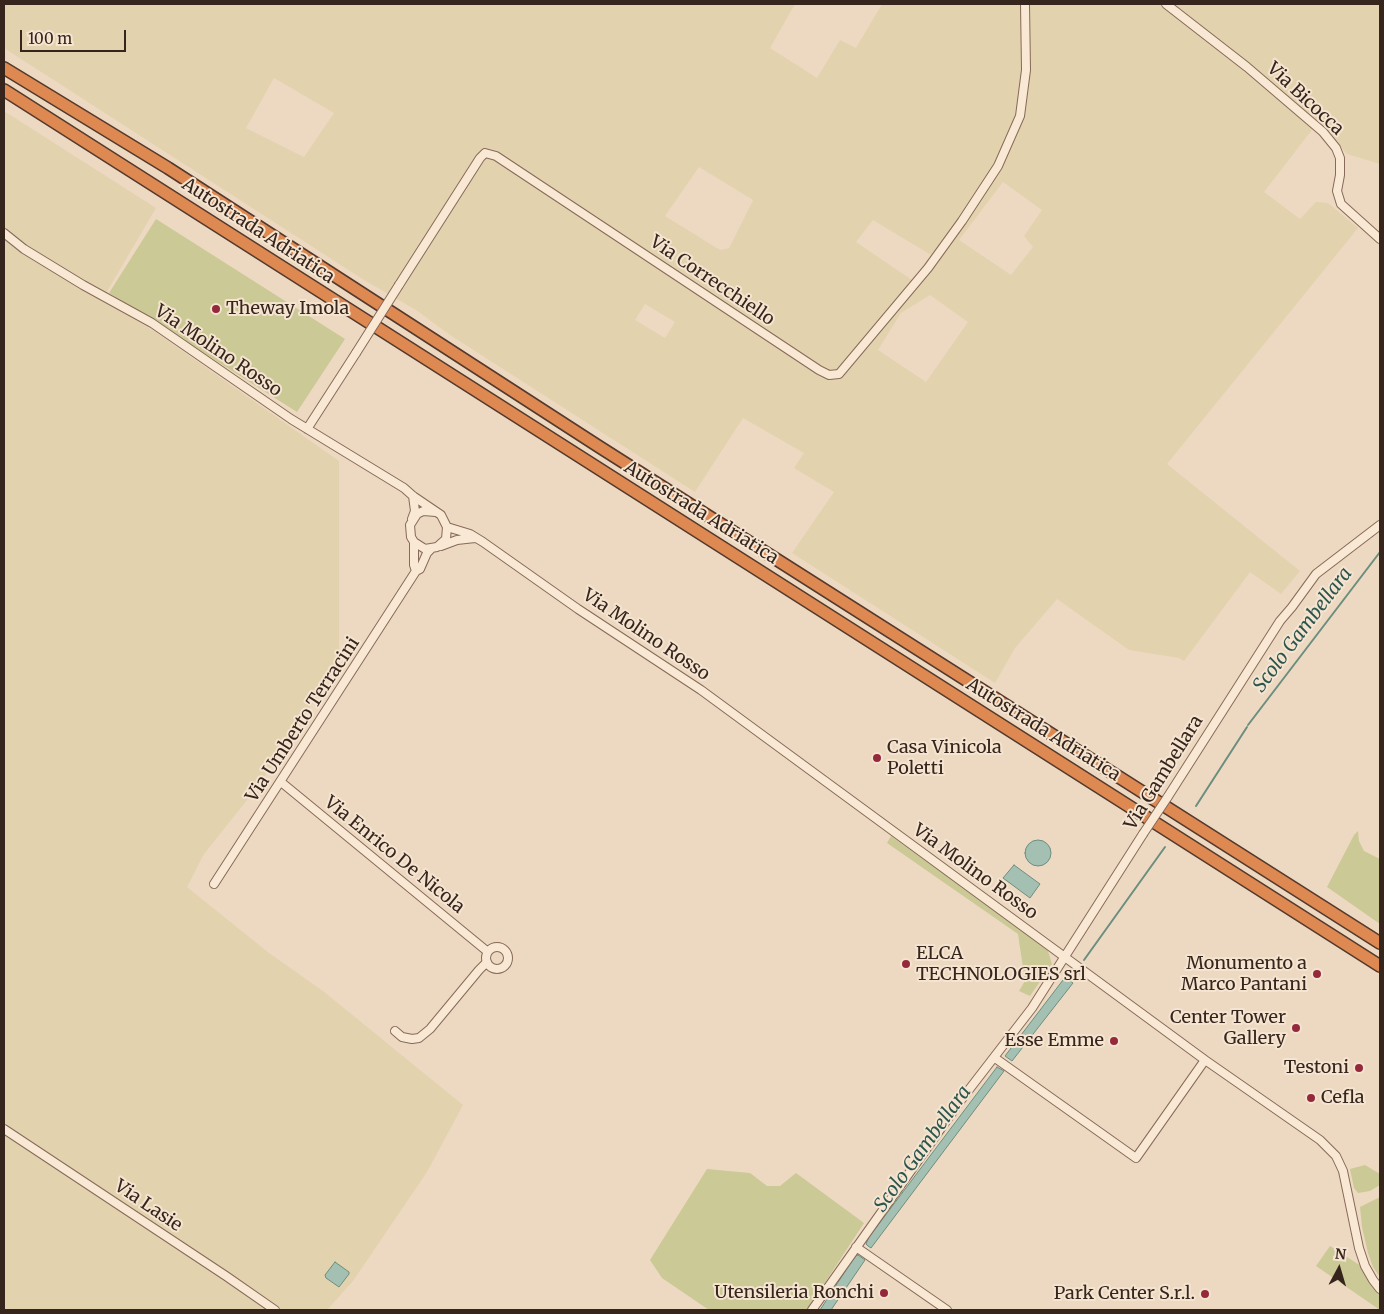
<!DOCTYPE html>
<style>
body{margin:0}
#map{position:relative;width:1384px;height:1314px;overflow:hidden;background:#edd9c1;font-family:Merriweather,serif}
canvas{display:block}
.frame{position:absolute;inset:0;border:5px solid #36251d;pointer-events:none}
.north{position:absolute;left:1314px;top:1244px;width:50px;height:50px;-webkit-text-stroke:4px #f5e4d0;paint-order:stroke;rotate:6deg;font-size:14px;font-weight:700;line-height:20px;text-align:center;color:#36251d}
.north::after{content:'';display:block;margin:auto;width:18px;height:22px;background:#36251d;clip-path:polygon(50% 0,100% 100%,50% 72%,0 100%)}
.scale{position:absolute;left:20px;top:30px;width:106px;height:22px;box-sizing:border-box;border:2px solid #36251d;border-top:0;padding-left:6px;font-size:15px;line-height:18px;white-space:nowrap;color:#36251d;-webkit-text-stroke:4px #f5e4d0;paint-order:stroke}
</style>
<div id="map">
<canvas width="1384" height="1314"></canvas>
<div class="frame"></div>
<div class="north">N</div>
<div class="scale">100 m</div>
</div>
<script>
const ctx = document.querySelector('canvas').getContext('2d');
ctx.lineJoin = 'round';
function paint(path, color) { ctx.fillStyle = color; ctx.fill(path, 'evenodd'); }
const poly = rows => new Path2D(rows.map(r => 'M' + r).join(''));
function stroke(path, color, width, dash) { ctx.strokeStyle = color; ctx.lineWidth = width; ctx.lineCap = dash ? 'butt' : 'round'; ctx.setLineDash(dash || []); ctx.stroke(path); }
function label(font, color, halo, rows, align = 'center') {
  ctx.font = font + ' Merriweather,serif'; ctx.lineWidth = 4; ctx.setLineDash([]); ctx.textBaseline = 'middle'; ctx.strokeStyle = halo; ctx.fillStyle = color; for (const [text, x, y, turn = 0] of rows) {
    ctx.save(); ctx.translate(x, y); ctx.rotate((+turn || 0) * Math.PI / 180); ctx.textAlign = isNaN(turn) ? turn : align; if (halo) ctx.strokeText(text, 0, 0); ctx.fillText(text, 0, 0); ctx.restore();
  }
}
const farmland = poly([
 [4,4,795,4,770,48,817,78,840,40,856,48,882,4,1380,4,1380,164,1347,154,1318,122,1264,192,1300,219,1316,202,1328,203,1358,228,1167,464,1300,571,1281,594,1250,572,1184,661,1179,658,1129,650,1057,599,1015,648,995,683,792,553,834,492,794,468,804,453,743,418,695,492,450,335,416,310,364,280,4,48],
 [274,78,334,113,304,157,246,128],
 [699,167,753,200,729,248,720,250,665,216],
 [1003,182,1042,210,1024,236,1033,247,1011,275,959,240],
 [873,220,931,255,912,280,856,242],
 [930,295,968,322,926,382,878,350,901,313],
 [645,304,675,322,665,338,635,320],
 [4,111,156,208,102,300,154,331,339,461,339,663,259,785,204,854,187,887,269,953,323,991,463,1105,427,1172,353,1281,327,1310,4,1310]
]);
const green = poly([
 [156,219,345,339,297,412,109,293],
 [1358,831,1359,841,1364,851,1380,859,1380,924,1327,887,1354,835],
 [891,836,1047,948,1052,964,1030,996,1019,991,1025,981,1018,934,887,843],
 [1365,1165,1380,1174,1380,1185,1370,1191,1358,1193,1354,1188,1350,1169],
 [707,1169,750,1173,767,1186,780,1186,796,1173,864,1223,807,1310,709,1310,662,1278,650,1260],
 [1380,1197,1380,1277,1373,1267,1368,1253,1362,1227,1360,1207],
 [1330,1246,1361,1266,1369,1282,1380,1294,1380,1310,1316,1266]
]);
const water = poly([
 '1025 853a13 13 0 1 1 26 0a13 13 0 1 1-26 0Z',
 [1014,865,1040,884,1030,898,1003,878,1014,865],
 [1063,980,1069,980,1073,983,1012,1061,1005,1056,1063,980],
 [997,1067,1004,1071,871,1248,868,1246,866,1244,869,1237,997,1067],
 [858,1255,865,1260,831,1310,820,1310,855,1256,858,1255],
 [335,1262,349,1272,349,1274,339,1287,326,1278,325,1275,335,1262]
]);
const stream = poly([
 [1248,725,1380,552],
 [1196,806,1247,727],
 [1084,960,1165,847]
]);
const minor = poly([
 [1166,4,1247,67,1323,132,1336,148,1340,158,1340,175,1337,191,1341,204,1380,239],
 [4,233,24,249,83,285,152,323,291,419,404,488,413,496,441,515,447,527,446,539,437,547,425,549,414,542,411,537,410,525,417,514,423,511,436,512],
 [399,285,480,158,485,153,496,156,819,370,829,375,839,374,928,268,962,221,998,166,1020,116,1026,70,1025,4],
 [307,429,356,353],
 [412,519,415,511,413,496],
 [447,527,470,534,483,542,578,609,701,690,1205,1060,1320,1140,1336,1156,1343,1171,1359,1248,1365,1266,1373,1280,1380,1289],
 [414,542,414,565,416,571],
 [441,546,457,540,475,538],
 [281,782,488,952],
 [1167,798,1280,621,1292,607,1316,574,1380,525],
 [214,884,416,571,420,569,427,553,431,549],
 '486 958a11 11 0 1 1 22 0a11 11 0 1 1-22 0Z',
 [395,1031,402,1037,412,1039,419,1038,430,1029,479,970,487,962],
 [995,1058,1136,1158,1205,1060],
 [4,1129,226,1276,275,1310],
 [856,1247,947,1310],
 [812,1310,961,1100,1032,1008,1143,834]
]);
const highway = poly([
 [4,68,168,168,598,446,1380,943],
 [4,90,1380,966]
]);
const minorBridge = poly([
 [356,353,399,285],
 [1143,834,1167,798]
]);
const markers = [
 [216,309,5,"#95293c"],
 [877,758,5,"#95293c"],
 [906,964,5,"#95293c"],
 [1317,974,5,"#95293c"],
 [1296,1028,5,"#95293c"],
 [1114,1041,5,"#95293c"],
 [1359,1068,5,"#95293c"],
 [1311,1098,5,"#95293c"],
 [884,1293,5,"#95293c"],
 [1205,1294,5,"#95293c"]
];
const streetNames = [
 ["Via Bicocca",1305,99,43],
 ["Autostrada Adriatica",258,231,33],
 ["Via Correcchiello",712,281,34],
 ["Via Molino Rosso",218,351,34],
 ["Autostrada Adriatica",701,513,32],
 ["Via Molino Rosso",646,635,34],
 ["Via Umberto Terracini",303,720,-57],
 ["Autostrada Adriatica",1043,730,32],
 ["Via Gambellara",1164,773,-58],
 ["Via Enrico De Nicola",394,855,39],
 ["Via Molino Rosso",975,872,36],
 ["Via Lasie",148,1206,34]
];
const poiNames = [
 ["Theway Imola",226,309,"left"],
 ["Casa Vinicola",887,748,"left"],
 ["Poletti",887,769,"left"],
 ["ELCA",916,954,"left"],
 ["TECHNOLOGIES srl",916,975,"left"],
 ["Monumento a",1307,964],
 ["Marco Pantani",1307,985],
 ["Center Tower",1286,1018],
 ["Gallery",1286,1039],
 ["Esse Emme",1104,1041],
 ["Testoni",1349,1068],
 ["Cefla",1321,1098,"left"],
 ["Utensileria Ronchi",874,1293],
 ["Park Center S.r.l.",1195,1294]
];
const waterNames = [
 ["Scolo Gambellara",1303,630,-53],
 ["Scolo Gambellara",923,1149,-54]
];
paint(farmland, '#e3d2ae');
paint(green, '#cbc995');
paint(water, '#a4c0b3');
stroke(water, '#6b8e7f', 1);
stroke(stream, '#6b8e7f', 2);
stroke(minor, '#876a59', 10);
stroke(highway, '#54392d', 14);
stroke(minor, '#f8e8d4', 8);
stroke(highway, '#dd8951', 11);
stroke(minorBridge, '#876a59', 10, []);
stroke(minorBridge, '#f8e8d4', 8);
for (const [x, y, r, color] of markers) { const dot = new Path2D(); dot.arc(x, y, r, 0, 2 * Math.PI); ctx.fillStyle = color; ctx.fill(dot); stroke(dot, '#f5e4d0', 2); }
label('18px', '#36251d', '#f5e4d0', streetNames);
label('18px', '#36251d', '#f5e4d0', poiNames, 'right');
label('italic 19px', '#2c564d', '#f5e4d0', waterNames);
</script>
